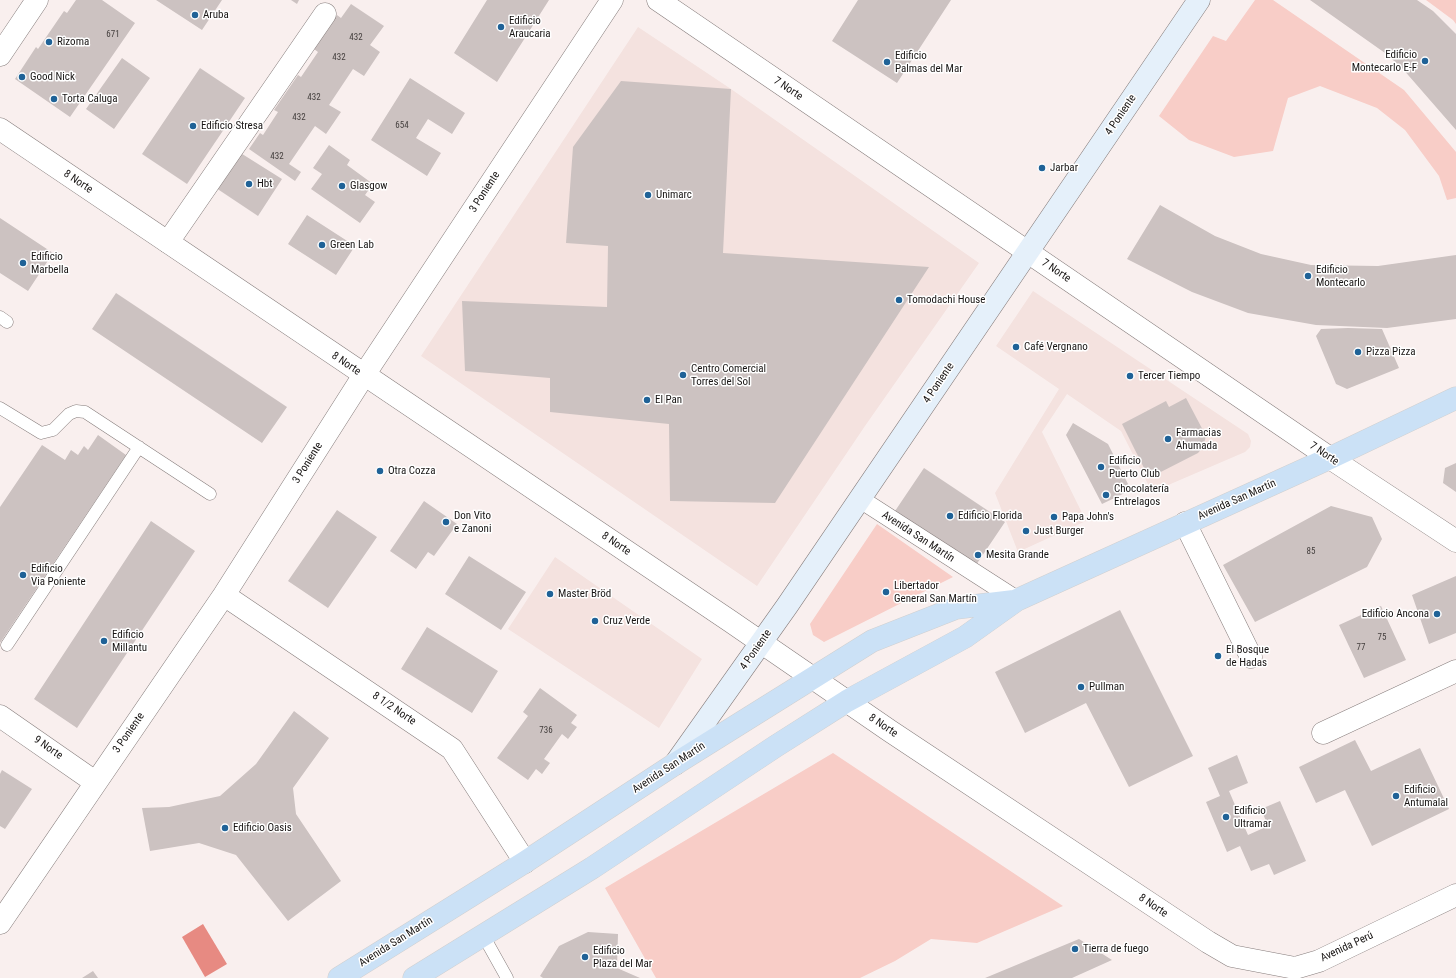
<!DOCTYPE html>
<meta charset="utf-8">
<style>
body{margin:0}
canvas{display:block;background:#f9efee}
</style>
<canvas width="1456" height="978"></canvas>
<script>
const ctx = document.querySelector('canvas').getContext('2d');
ctx.lineJoin = 'round';
function paint(path, color) { ctx.fillStyle = color; ctx.fill(path, 'evenodd'); }
const poly = rows => new Path2D(rows.map(r => 'M' + r).join(''));
function stroke(path, color, width, dash) { ctx.strokeStyle = color; ctx.lineWidth = width; ctx.lineCap = dash ? 'butt' : 'round'; ctx.setLineDash(dash || []); ctx.stroke(path); }
function label(font, color, halo, rows, align = 'center') {
  ctx.font = font + ' "Roboto Condensed",sans-serif'; ctx.lineWidth = 3; ctx.setLineDash([]); ctx.textBaseline = 'middle'; ctx.strokeStyle = halo; ctx.fillStyle = color; for (const [text, x, y, turn = 0] of rows) {
    ctx.save(); ctx.translate(x, y); ctx.rotate((+turn || 0) * Math.PI / 180); ctx.textAlign = isNaN(turn) ? turn : align; if (halo) ctx.strokeText(text, 0, 0); ctx.fillText(text, 0, 0); ctx.restore();
  }
}
const built = poly([
 [638,27,731,89,979,263,865,426,757,586,421,356],
 [1033,291,1248,434,1251,441,1250,447,1245,452,1152,492,1121,431,1067,394,1042,432,1086,521,1018,552,995,493,1059,389,996,346],
 [555,557,702,659,659,728,508,629]
]);
const green = poly([
 [1255,0,1273,0,1404,90,1456,152,1456,198,1447,200,1439,176,1405,130,1377,108,1320,86,1288,98,1273,151,1234,157,1189,140,1159,116,1213,36,1226,41],
 [1426,0,1456,0,1456,24,1453,20],
 [877,524,953,577,824,642,813,635,810,624],
 [833,753,1063,906,977,943,931,939,895,961,860,978,656,978,605,888]
]);
const water = poly([
 [203,924,227,964,205,977,182,937]
]);
const building = poly([
 [76,0,102,0,135,23,70,117,15,79,36,47,38,49,64,11,67,13],
 [156,0,222,0,202,30],
 [291,0,299,0,297,4],
 [487,0,549,0,497,82,454,53],
 [858,0,951,0,897,83,832,41],
 [1310,0,1417,0,1433,11,1456,34,1456,130,1402,68,1385,53],
 [351,4,384,26,370,45,380,52,364,76,353,69,329,105,341,112,326,134,315,126,289,164,301,172,295,181,249,149,260,133,263,135,278,112,274,110,298,75,301,77,318,52,314,49,337,15,341,18],
 [122,58,150,78,114,129,86,109],
 [200,68,245,98,187,184,142,154],
 [410,78,465,113,452,134,428,119,416,138,441,153,427,176,371,140],
 [621,81,731,89,723,253,929,267,775,503,670,501,669,424,550,412,550,378,465,371,462,301,607,307,608,246,566,243,573,147],
 [329,145,350,160,347,165,373,184,365,195,375,202,360,223,311,189,322,174,313,168],
 [239,152,282,179,258,216,216,188],
 [1160,205,1215,236,1261,254,1311,265,1378,266,1456,255,1456,319,1387,328,1316,325,1248,313,1192,292,1127,259],
 [307,215,355,246,336,275,288,244],
 [0,218,53,253,28,291,0,273],
 [116,293,287,407,262,443,92,329],
 [1348,328,1382,329,1399,368,1347,389,1336,384,1316,336,1321,329],
 [1186,398,1206,436,1203,447,1198,453,1149,478,1122,424,1166,401,1169,407],
 [1073,423,1108,444,1131,490,1102,504,1066,435],
 [98,435,126,455,0,643,0,507,42,445,65,460,71,450,78,455,84,446,88,450],
 [1456,463,1456,492,1443,483,1445,468],
 [924,468,1005,522,976,565,895,511],
 [424,501,457,524,434,556,428,552,416,569,390,551],
 [1331,506,1372,517,1382,539,1367,567,1255,622,1223,565],
 [337,510,377,537,328,608,288,581],
 [151,521,195,551,77,728,34,699],
 [469,556,526,592,501,630,445,594],
 [1456,576,1456,633,1429,644,1412,595],
 [1381,606,1406,660,1364,678,1339,625],
 [1120,610,1193,756,1129,787,1086,703,1025,733,995,672],
 [427,627,498,671,472,713,401,669],
 [540,688,577,715,571,723,577,727,568,739,562,734,544,759,550,763,542,774,536,769,528,780,497,758,528,716,523,712],
 [294,711,329,738,293,788,296,814,341,881,288,921,236,855,199,843,150,851,142,808,169,807,220,796,256,764],
 [1355,740,1371,771,1420,748,1449,809,1372,846,1345,790,1316,803,1299,767],
 [1237,755,1248,783,1229,791,1248,835,1268,826,1261,809,1280,801,1306,861,1274,875,1269,864,1251,871,1240,846,1227,852,1206,802,1220,796,1208,768],
 [2,770,32,789,5,829,0,826,0,774],
 [588,932,618,934,617,968,640,978,543,978,540,976,559,946],
 [1079,939,1112,960,1072,978,985,978],
 [93,971,98,978,82,978]
]);
const service = poly([
 [0,317,7,322],
 [0,408,41,433,53,430,69,414,76,411,85,412,210,494],
 [7,645,139,447],
 [483,935,507,978]
]);
const pedestrian = poly([
 [860,499,1017,600]
]);
const minor = poly([
 [0,55,37,0],
 [168,242,325,14],
 [1330,458,1456,541],
 [1185,523,1251,657],
 [224,595,452,749,525,862],
 [0,716,95,782],
 [1323,733,1456,671],
 [0,923,224,595,364,375,612,0]
]);
const tertiary = poly([
 [658,0,1330,458],
 [0,129,730,621,890,731,1208,942,1232,956,1295,968,1319,961,1456,895]
]);
const secondary = poly([
 [675,764,787,606,1199,0]
]);
const primary = poly([
 [339,978,525,862,675,764,872,641,956,608,1014,601],
 [414,978,592,868,776,746,847,701,965,637,1017,600,1330,458,1456,398]
]);
const markers = [
 [195,15,4,"#1f6297"],
 [501,27,4,"#1f6297"],
 [49,42,4,"#1f6297"],
 [1425,61,4,"#1f6297"],
 [887,62,4,"#1f6297"],
 [22,77,4,"#1f6297"],
 [54,99,4,"#1f6297"],
 [193,126,4,"#1f6297"],
 [1042,168,4,"#1f6297"],
 [249,184,4,"#1f6297"],
 [342,186,4,"#1f6297"],
 [648,195,4,"#1f6297"],
 [322,245,4,"#1f6297"],
 [23,263,4,"#1f6297"],
 [1308,276,4,"#1f6297"],
 [899,300,4,"#1f6297"],
 [1016,347,4,"#1f6297"],
 [1358,352,4,"#1f6297"],
 [683,375,4,"#1f6297"],
 [1130,376,4,"#1f6297"],
 [647,400,4,"#1f6297"],
 [1168,439,4,"#1f6297"],
 [1101,467,4,"#1f6297"],
 [380,471,4,"#1f6297"],
 [1106,495,4,"#1f6297"],
 [950,516,4,"#1f6297"],
 [1054,517,4,"#1f6297"],
 [446,522,4,"#1f6297"],
 [1026,531,4,"#1f6297"],
 [978,555,4,"#1f6297"],
 [23,575,4,"#1f6297"],
 [886,592,4,"#1f6297"],
 [550,594,4,"#1f6297"],
 [1437,614,4,"#1f6297"],
 [595,621,4,"#1f6297"],
 [104,641,4,"#1f6297"],
 [1218,656,4,"#1f6297"],
 [1081,687,4,"#1f6297"],
 [1396,796,4,"#1f6297"],
 [1226,817,4,"#1f6297"],
 [225,828,4,"#1f6297"],
 [1075,949,4,"#1f6297"],
 [585,957,4,"#1f6297"]
];
const numberNames = [
 ["671",113,35],
 ["432",356,38],
 ["432",339,58],
 ["432",314,98],
 ["432",299,118],
 ["654",402,126],
 ["432",277,157],
 ["85",1311,552],
 ["75",1382,638],
 ["77",1361,648],
 ["736",546,731]
];
const poiNames = [
 ["Aruba",203,15],
 ["Edificio",509,21],
 ["Araucaria",509,34],
 ["Rizoma",57,42],
 ["Edificio",1417,55,"right"],
 ["Montecarlo E-F",1417,68,"right"],
 ["Edificio",895,56],
 ["Palmas del Mar",895,69],
 ["Good Nick",30,77],
 ["Torta Caluga",62,99],
 ["Edificio Stresa",201,126],
 ["Jarbar",1050,168],
 ["Hbt",257,184],
 ["Glasgow",350,186],
 ["Unimarc",656,195],
 ["Green Lab",330,245],
 ["Edificio",31,257],
 ["Marbella",31,270],
 ["Edificio",1316,270],
 ["Montecarlo",1316,283],
 ["Tomodachi House",907,300],
 ["Café Vergnano",1024,347],
 ["Pizza Pizza",1366,352],
 ["Centro Comercial",691,369],
 ["Torres del Sol",691,382],
 ["Tercer Tiempo",1138,376],
 ["El Pan",655,400],
 ["Farmacias",1176,433],
 ["Ahumada",1176,446],
 ["Edificio",1109,461],
 ["Puerto Club",1109,474],
 ["Otra Cozza",388,471],
 ["Chocolatería",1114,489],
 ["Entrelagos",1114,502],
 ["Don Vito",454,516],
 ["e Zanoni",454,529],
 ["Edificio Florida",958,516],
 ["Papa John's",1062,517],
 ["Just Burger",1034,531],
 ["Mesita Grande",986,555],
 ["Edificio",31,569],
 ["Via Poniente",31,582],
 ["Libertador",894,586],
 ["General San Martín",894,599],
 ["Master Bröd",558,594],
 ["Edificio Ancona",1429,614,"right"],
 ["Cruz Verde",603,621],
 ["Edificio",112,635],
 ["Millantu",112,648],
 ["El Bosque",1226,650],
 ["de Hadas",1226,663],
 ["Pullman",1089,687],
 ["Edificio",1404,790],
 ["Antumalal",1404,803],
 ["Edificio",1234,811],
 ["Ultramar",1234,824],
 ["Edificio Oasis",233,828],
 ["Tierra de fuego",1083,949],
 ["Edificio",593,951],
 ["Plaza del Mar",593,964]
];
const streetNames = [
 ["7 Norte",788,89,34],
 ["4 Poniente",1121,115,-56],
 ["8 Norte",78,182,34],
 ["3 Poniente",485,192,-57],
 ["7 Norte",1056,271,34],
 ["8 Norte",346,364,34],
 ["4 Poniente",939,383,-56],
 ["7 Norte",1324,454,34],
 ["3 Poniente",308,463,-58],
 ["Avenida San Martín",1237,500,-24],
 ["Avenida San Martín",918,537,33],
 ["8 Norte",616,544,34],
 ["4 Poniente",756,650,-55],
 ["8 1/2 Norte",394,709,34],
 ["8 Norte",883,726,34],
 ["3 Poniente",129,733,-55],
 ["9 Norte",48,748,35],
 ["Avenida San Martín",669,768,-33],
 ["8 Norte",1153,906,34],
 ["Avenida San Martín",396,942,-32],
 ["Avenida Perú",1347,947,-25]
];
paint(built, '#f4e2df');
paint(green, '#f8cdc7');
paint(water, '#e78a82');
paint(building, '#ccc2c1');
stroke(service, '#867d7c', 13);
stroke(pedestrian, '#867d7c', 19);
stroke(minor, '#867d7c', 23);
stroke(tertiary, '#867d7c', 23);
stroke(secondary, '#867d7c', 23);
stroke(primary, '#d1d0d0', 23);
stroke(service, '#fff', 12);
stroke(pedestrian, '#fff', 18);
stroke(minor, '#fff', 22);
stroke(tertiary, '#fff', 22);
stroke(secondary, '#e5f0fa', 22);
stroke(primary, '#cbe1f6', 22);
for (const [x, y, r, color] of markers) { const dot = new Path2D(); dot.arc(x, y, r, 0, 2 * Math.PI); ctx.fillStyle = color; ctx.fill(dot); stroke(dot, '#fff', 1.5); }
label('9px', '#45403f', null, numberNames);
label('11px', '#181514', '#fff', poiNames, 'left');
label('11px', '#181514', '#fff', streetNames);
</script>
